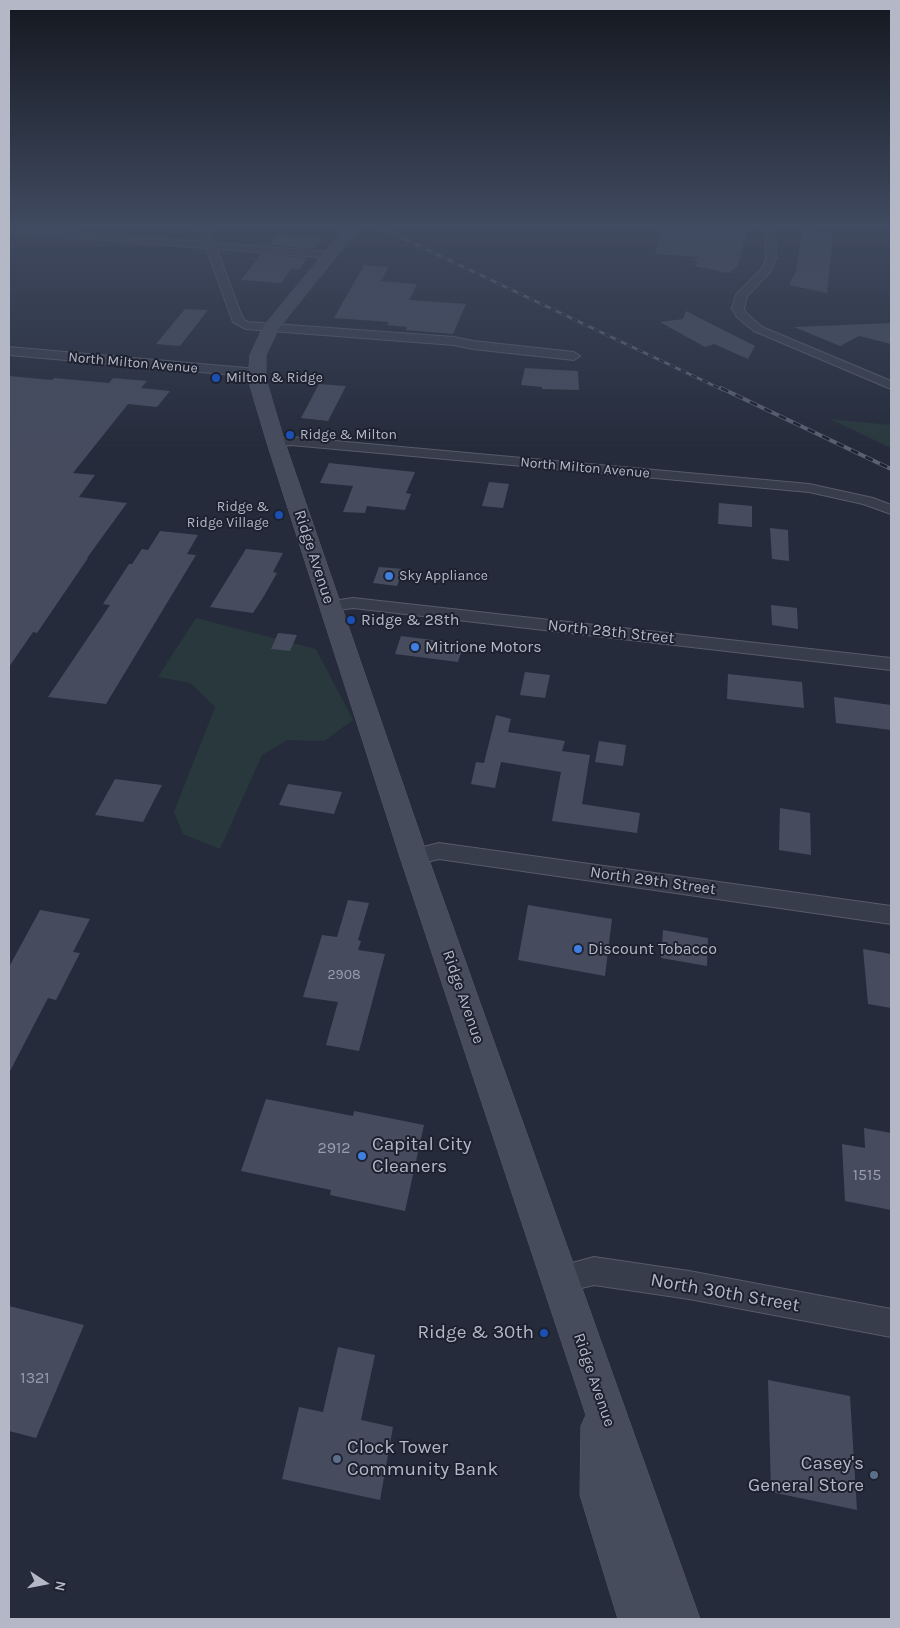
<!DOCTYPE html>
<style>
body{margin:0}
#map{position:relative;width:900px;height:1628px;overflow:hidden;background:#252b3a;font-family:Karla,sans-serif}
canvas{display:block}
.frame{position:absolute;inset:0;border:10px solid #b4b8c6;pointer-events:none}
.north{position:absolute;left:20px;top:1558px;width:50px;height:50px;-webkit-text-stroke:4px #1e2230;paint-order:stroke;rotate:101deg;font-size:14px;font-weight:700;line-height:20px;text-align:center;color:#b4b8c6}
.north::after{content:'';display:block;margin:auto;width:18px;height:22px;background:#b4b8c6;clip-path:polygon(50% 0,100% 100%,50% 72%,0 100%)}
</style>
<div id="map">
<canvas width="900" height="1628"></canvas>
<div class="frame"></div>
<div class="north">N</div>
</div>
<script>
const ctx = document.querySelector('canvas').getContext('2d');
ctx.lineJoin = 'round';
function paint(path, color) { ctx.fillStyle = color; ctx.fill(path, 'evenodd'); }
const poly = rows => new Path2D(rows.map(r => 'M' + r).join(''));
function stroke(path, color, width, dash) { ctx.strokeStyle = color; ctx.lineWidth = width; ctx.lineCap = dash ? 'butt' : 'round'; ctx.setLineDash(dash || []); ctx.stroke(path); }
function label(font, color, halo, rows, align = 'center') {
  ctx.font = font + ' Karla,sans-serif'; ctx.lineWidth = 4; ctx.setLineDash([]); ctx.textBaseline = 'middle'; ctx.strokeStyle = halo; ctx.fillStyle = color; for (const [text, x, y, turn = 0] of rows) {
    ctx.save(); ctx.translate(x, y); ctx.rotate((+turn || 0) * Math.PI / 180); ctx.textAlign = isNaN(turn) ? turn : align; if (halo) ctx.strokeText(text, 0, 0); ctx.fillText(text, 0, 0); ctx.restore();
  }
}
const green = poly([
 [830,419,891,425,891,448],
 [196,618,316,649,353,720,324,741,287,740,262,755,220,849,183,834,174,812,215,707,190,683,158,677]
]);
const building = poly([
 [662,226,748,226,738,265,729,273,694,266,699,262,694,261,698,257,655,254],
 [802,230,833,233,827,293,789,285,796,271],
 [278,234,323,237,314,249,269,245],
 [261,254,308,258,299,270,291,269,281,283,241,280],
 [364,265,389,267,381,281,417,284,409,300,466,304,453,334,406,330,407,327,387,325,389,322,334,318],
 [185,309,208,310,180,346,156,344],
 [686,311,755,346,748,359,714,344,705,347,660,322,683,319],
 [891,323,891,344,859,336,840,346,794,327],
 [525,368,578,371,579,390,542,389,542,387,521,385],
 [9,376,52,380,54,378,109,383,113,378,147,381,141,388,170,391,157,407,128,404,73,473,95,475,79,497,127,503,87,558,88,558,37,633,33,632,9,667],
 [319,384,346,386,328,421,301,418],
 [329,463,415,472,406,493,411,494,405,510,367,506,365,513,343,512,353,486,320,483],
 [489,482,509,484,503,508,482,506],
 [719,503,752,506,752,527,718,524],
 [770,528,788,530,789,561,772,559],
 [160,531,198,535,187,554,196,555,106,704,48,697,110,605,103,604,129,564,132,564,142,549,148,550],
 [246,549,283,553,273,572,277,573,264,596,253,613,210,607],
 [379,567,403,569,397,586,373,583],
 [771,605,797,608,798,629,772,625],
 [278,633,297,635,290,651,271,649],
 [401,636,464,644,458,662,395,654],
 [525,672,550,675,545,698,520,695],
 [728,674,802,682,804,708,727,699],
 [834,697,891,705,891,730,836,723],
 [496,715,511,719,508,732,565,741,562,751,590,755,582,804,640,813,637,833,552,821,561,772,501,762,495,788,471,784,476,762,484,763],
 [599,741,626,745,623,766,595,762],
 [115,779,162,785,143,822,95,815],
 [288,784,342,792,334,814,279,805],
 [780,808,810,813,811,855,779,850],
 [348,900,369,903,358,940,361,941,358,950,385,954,359,1051,326,1045,338,1002,303,997,322,935,337,937],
 [528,905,612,919,605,976,518,960],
 [40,910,90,919,73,952,80,953,56,1000,48,998,9,1073,9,967],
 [663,930,708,938,707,966,661,958],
 [863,949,891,954,891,1008,868,1004],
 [266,1099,353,1116,354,1111,424,1125,405,1211,330,1195,331,1190,241,1171],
 [864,1128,891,1133,891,1210,845,1201,842,1144,865,1148],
 [9,1306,84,1325,36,1438,9,1431],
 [338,1347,375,1355,361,1420,393,1427,380,1500,282,1479,299,1407,323,1412],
 [768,1380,850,1396,857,1510,771,1492]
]);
const street = poly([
 [198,226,208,226,214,243,331,252,336,255,331,258,217,249,241,314,244,320,248,322,454,337,473,341,574,352,580,356,574,360,473,349,454,345,246,329,233,322,206,248,9,233,9,227,204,242,198,226],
 [765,226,775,226,776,258,771,271,747,296,744,308,746,313,762,327,891,381,891,389,754,331,737,317,732,308,736,295,762,268,766,258,765,226],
 [9,347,257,369,263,373,257,377,9,355,9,347],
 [291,437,809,484,873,498,891,505,891,514,863,504,809,492,291,445,276,447,269,443,271,440,291,437],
 [353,598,891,658,891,670,353,608,331,611,325,610,323,606,325,602,353,598],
 [439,843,891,906,891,924,439,859,414,865,407,863,404,857,407,851,439,843],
 [594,1257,689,1271,891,1309,891,1337,689,1299,594,1285,560,1293,550,1289,546,1279,550,1269,594,1257]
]);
const secondary = poly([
 [346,226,361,226,279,328,266,355,266,379,285,443,428,857,700,1619,618,1619,580,1495,581,1426,586,1415,400,857,267,443,248,379,250,355,263,327,346,226]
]);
const railFar1 = poly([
 [377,226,723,390]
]);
const rail = poly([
 [721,388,891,469]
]);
const markers = [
 [216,378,5,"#1a4fb4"],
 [290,435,5,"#1a4fb4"],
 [279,515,5,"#1a4fb4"],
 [389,576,5,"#3f7fe0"],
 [351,620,5,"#1a4fb4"],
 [415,647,5,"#3f7fe0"],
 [578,949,5,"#3f7fe0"],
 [362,1156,5,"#3f7fe0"],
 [544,1333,5,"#1a4fb4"],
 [337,1459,5,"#5c6f8a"],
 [874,1475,5,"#5c6f8a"]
];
const farStreetnames = [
 ["North Milton Avenue",133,363,5],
 ["North Milton Avenue",585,468,5]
];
const farPoinames = [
 ["Milton & Ridge",226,378],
 ["Ridge & Milton",300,435],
 ["Ridge &",269,507,"right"],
 ["Ridge Village",269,523,"right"],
 ["Sky Appliance",399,576]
];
const numberNames = [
 ["2908",344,975]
];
const streetNames = [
 ["Ridge Avenue",314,557,72],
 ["North 28th Street",611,632,6],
 ["North 29th Street",653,881,8],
 ["Ridge Avenue",463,997,71],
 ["Ridge Avenue",594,1380,71]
];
const poiNames = [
 ["Ridge & 28th",361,620],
 ["Mitrione Motors",425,647],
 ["Discount Tobacco",588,949]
];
const nearNumbernames = [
 ["2912",334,1148],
 ["1515",867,1175],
 ["1321",35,1378]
];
const nearPoinames = [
 ["Capital City",372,1145],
 ["Cleaners",372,1167],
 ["Ridge & 30th",534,1333,"right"],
 ["Clock Tower",347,1448],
 ["Community Bank",347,1470],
 ["Casey's",864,1464,"right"],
 ["General Store",864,1486,"right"]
];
const nearStreetnames = [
 ["North 30th Street",725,1293,10]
];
paint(green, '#28383c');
paint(building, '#464c5e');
stroke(street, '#575b69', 2);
stroke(secondary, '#575b69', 1);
paint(street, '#383d4b');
paint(secondary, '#474c5d');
stroke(railFar1, '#5b6171', 3);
stroke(rail, '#5b6171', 4);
stroke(railFar1, '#1e2230', 2, [6]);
stroke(rail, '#1e2230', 2.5, [8]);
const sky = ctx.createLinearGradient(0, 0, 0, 454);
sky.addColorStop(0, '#141820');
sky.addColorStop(0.5, '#404a60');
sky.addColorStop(1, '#404a6000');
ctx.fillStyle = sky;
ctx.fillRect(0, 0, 900, 454);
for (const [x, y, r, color] of markers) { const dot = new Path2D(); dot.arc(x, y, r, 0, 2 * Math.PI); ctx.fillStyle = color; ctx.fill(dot); stroke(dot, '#1e2230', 2); }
label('14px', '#b4b8c6', '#1e2230', farStreetnames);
label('14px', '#b4b8c6', '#1e2230', farPoinames, 'left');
label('14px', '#989dac', null, numberNames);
label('16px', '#b4b8c6', '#1e2230', streetNames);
label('16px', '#b4b8c6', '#1e2230', poiNames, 'left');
label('16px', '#989dac', null, nearNumbernames);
label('19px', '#b4b8c6', '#1e2230', nearPoinames, 'left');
label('19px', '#b4b8c6', '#1e2230', nearStreetnames);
</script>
